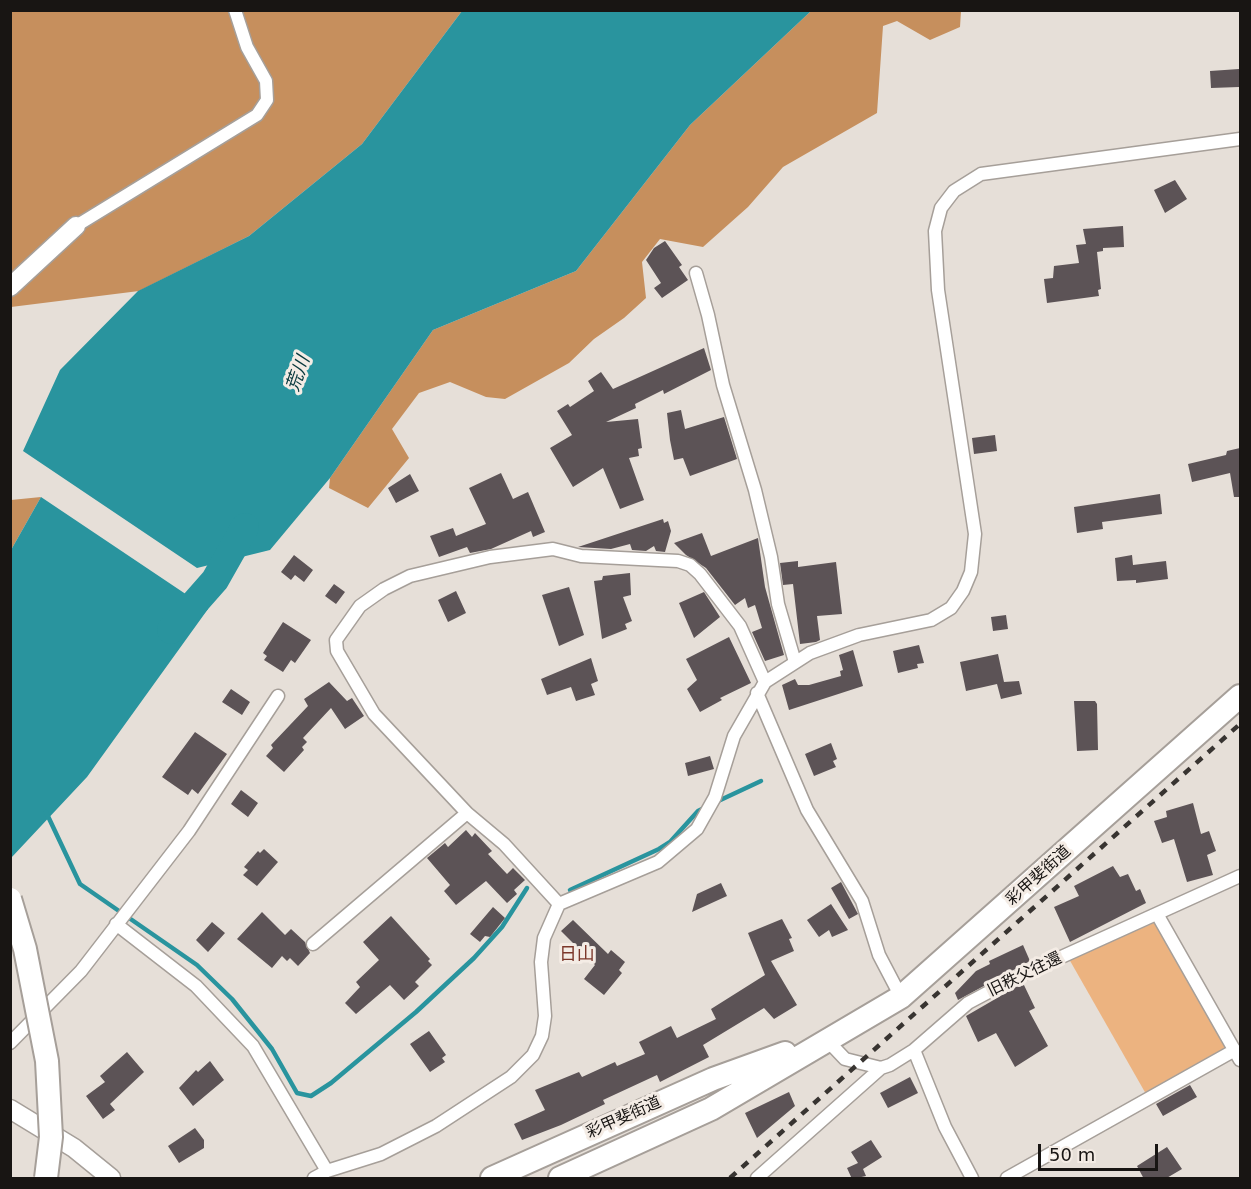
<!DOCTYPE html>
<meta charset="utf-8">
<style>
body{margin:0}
#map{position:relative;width:1251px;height:1189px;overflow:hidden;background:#e6dfd8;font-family:"DejaVu Sans",sans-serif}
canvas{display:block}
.frame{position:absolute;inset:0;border:12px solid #181513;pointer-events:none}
.scale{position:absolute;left:1038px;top:1144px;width:120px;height:27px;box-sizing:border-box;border:3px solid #181513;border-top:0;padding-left:8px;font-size:18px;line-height:21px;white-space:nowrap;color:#181513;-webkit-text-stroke:4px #f4ece5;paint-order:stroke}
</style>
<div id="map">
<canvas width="1251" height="1189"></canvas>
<div class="frame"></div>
<div class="scale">50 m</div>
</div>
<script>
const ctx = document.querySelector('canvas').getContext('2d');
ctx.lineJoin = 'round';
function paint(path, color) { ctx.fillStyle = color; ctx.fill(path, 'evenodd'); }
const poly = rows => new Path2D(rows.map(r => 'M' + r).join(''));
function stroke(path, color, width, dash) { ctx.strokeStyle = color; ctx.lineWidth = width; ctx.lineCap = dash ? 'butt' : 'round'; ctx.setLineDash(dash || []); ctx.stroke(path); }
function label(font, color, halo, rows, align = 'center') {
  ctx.font = font + ' "DejaVu Sans","Noto Sans JP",sans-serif'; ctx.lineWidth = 6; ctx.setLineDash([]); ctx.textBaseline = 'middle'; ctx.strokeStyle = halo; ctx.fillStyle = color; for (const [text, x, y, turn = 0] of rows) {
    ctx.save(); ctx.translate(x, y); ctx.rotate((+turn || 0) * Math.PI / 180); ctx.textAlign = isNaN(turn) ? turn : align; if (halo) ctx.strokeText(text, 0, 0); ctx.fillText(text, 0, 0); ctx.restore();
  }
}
const green = poly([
 [1156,922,1227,1048,1146,1094,1069,959]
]);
const forest = poly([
 [10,11,462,11,362,144,249,236,139,291,11,307],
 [811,11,961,11,960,27,930,40,897,21,883,26,877,113,783,167,748,207,703,247,660,239,642,262,646,298,624,318,594,339,569,363,505,399,486,397,450,382,419,393,392,429,409,458,368,508,329,488,330,478,433,330,576,271,690,125],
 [41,497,11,550,11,500]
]);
const water = poly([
 [462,11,811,11,690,125,576,271,433,330,330,478,270,550,197,568,23,451,60,370,138,291,249,236,362,144],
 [41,497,208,609,87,777,11,858,11,550]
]);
const stream = poly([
 [714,803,761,781],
 [46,812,80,884,197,965,232,999,272,1049,297,1093,311,1096,331,1083,416,1012,474,958,502,927,527,888],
 [570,890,659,849,670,842,698,811,704,808]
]);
const river = poly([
 [171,630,215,580,245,527]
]);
const building = poly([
 [1239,69,1239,87,1211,88,1210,71],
 [1175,180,1187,199,1165,213,1154,190],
 [1123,226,1124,247,1103,248,1103,251,1097,252,1101,289,1098,290,1099,296,1047,303,1044,279,1053,278,1054,266,1079,263,1076,245,1086,244,1083,229],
 [665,241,682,265,679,267,688,280,662,298,654,288,661,283,646,260,654,248],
 [704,348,711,370,664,394,663,390,635,404,636,408,606,422,638,419,642,448,638,449,639,456,629,458,644,500,620,509,603,468,573,487,550,448,572,435,557,411,568,404,570,407,594,391,588,381,601,372,613,389],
 [681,410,685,429,724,417,737,459,690,476,683,458,674,460,670,440,667,413],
 [995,435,997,451,974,454,972,438],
 [1240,448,1240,497,1234,497,1230,473,1192,482,1188,464,1226,455,1227,451],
 [501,473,513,499,528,492,545,532,533,537,531,531,491,549,470,553,467,547,439,557,430,536,453,528,456,536,486,524,469,488],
 [410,474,419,491,396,503,388,488],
 [1160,494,1162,514,1102,522,1103,529,1077,533,1074,507],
 [663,519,664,523,668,521,671,531,665,552,656,551,654,546,646,551,632,550,630,544,611,549,578,547],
 [702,533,711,556,758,538,765,587,784,655,765,661,752,632,762,628,755,605,748,608,745,598,735,605,706,568,686,555,674,543],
 [294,555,313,570,304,582,295,575,291,580,281,572],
 [1132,555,1133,565,1166,561,1168,579,1136,583,1136,580,1117,581,1115,558],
 [798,561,798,567,836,562,842,614,817,616,820,640,816,642,800,644,793,584,783,585,780,563],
 [630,573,631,595,623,597,632,621,625,624,627,629,602,639,594,581,602,580,603,576],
 [334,584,345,592,336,604,325,596],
 [569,587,584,635,559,646,542,595],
 [456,591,466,613,448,622,438,600],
 [704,592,720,617,694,638,679,603],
 [1006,615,1008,629,993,631,991,617],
 [283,622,311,640,295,663,291,660,283,672,264,660,267,656,263,653],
 [729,637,751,683,720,698,722,700,700,712,687,689,697,680,686,659],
 [919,645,924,663,917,664,918,668,898,673,893,651],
 [853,650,863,686,789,710,782,685,795,679,798,685,809,685,841,676,840,671,843,670,839,655],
 [998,654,1004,682,1019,681,1022,694,1001,699,997,684,966,691,960,662],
 [591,658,598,681,591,684,595,695,576,701,571,687,547,695,541,679],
 [329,682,347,701,352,698,364,716,345,729,331,708,303,738,307,742,302,747,304,750,284,772,266,756,273,748,271,745,308,706,304,699],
 [231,689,250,702,242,715,222,702],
 [1074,701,1095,701,1097,704,1098,750,1077,751],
 [195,732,227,754,198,794,192,789,188,795,162,777],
 [831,743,837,759,833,761,836,767,814,776,805,754],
 [710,756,714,769,688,776,685,763],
 [241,790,258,803,248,817,231,804],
 [1193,803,1201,834,1209,831,1216,851,1207,855,1213,875,1187,882,1174,839,1162,843,1154,821,1167,817,1166,811],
 [466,830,472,837,475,833,492,851,488,854,507,874,513,868,525,880,514,890,517,894,507,903,486,881,456,905,444,891,450,885,427,858,445,843,448,847],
 [264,849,278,862,257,886,243,875,248,870,244,867,258,851,260,853],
 [1113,866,1120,877,1128,874,1136,891,1140,889,1146,903,1070,942,1054,907,1079,896,1074,886],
 [841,882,858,914,849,919,831,888],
 [721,883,727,896,692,912,697,894],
 [831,904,848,930,832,937,829,930,819,937,807,920],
 [493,907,505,918,490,937,485,936,480,942,470,934],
 [262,912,285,935,291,929,305,942,310,953,298,966,290,958,287,961,282,956,272,968,237,939],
 [391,916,430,959,428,961,432,965,415,982,419,986,404,1000,390,985,356,1014,345,1003,360,987,356,982,379,960,363,942],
 [782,919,792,938,789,939,794,951,771,961,797,1005,774,1019,764,1008,703,1045,709,1057,660,1082,657,1075,603,1100,605,1104,561,1125,522,1140,514,1124,545,1110,535,1090,579,1072,582,1077,615,1062,617,1066,645,1054,639,1042,671,1026,677,1038,716,1019,711,1009,765,975,748,933],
 [573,920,608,954,611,950,625,962,619,970,622,973,604,995,584,979,595,965,561,931],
 [212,922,225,933,208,952,196,940],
 [1023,945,1030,961,958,1000,955,993,976,971,990,964,989,961],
 [1023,983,1035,1008,1029,1011,1048,1046,1015,1067,996,1033,978,1042,966,1016],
 [429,1031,446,1055,442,1058,445,1062,430,1072,410,1044],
 [127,1052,144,1072,110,1104,115,1110,103,1119,86,1096,105,1082,100,1076],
 [210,1061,224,1080,193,1106,179,1088,196,1070,198,1072],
 [910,1077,918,1093,888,1108,880,1093],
 [1190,1085,1197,1097,1163,1116,1156,1104],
 [789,1092,795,1106,757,1138,745,1113],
 [195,1128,204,1140,204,1148,179,1163,168,1146],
 [871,1140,882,1157,863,1169,866,1176,852,1179,847,1168,858,1163,851,1152],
 [1167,1147,1182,1169,1165,1179,1144,1179,1137,1166]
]);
const street = poly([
 [76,226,257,115,267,100,266,81,247,47,235,10],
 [696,273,708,315,723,385,755,490,771,557,778,604,795,662],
 [757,693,807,810,862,901,879,955,901,997],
 [467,813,374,714,337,651,336,640,360,606,384,589,410,576,490,557,553,549,581,556,678,561,690,565,700,574,740,626,765,682],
 [1157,914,1240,1060],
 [116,924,196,986,253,1046,327,1171],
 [313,944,467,813,504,844,559,904],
 [826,1039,845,1059,881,1068,890,1065,914,1050,968,1003,1015,978,1240,876],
 [10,1043,81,971,189,831,278,696],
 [914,1050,945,1127,972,1178],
 [314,1178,327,1171,381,1154,436,1126,511,1077,533,1055,542,1036,545,1016,541,962,544,938,559,904,658,862,697,829,715,797,734,736,765,682,810,653,859,635,931,620,951,608,963,591,971,572,975,534,938,290,935,231,941,208,954,191,981,174,1240,139],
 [757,1178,881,1068],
 [1007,1178,1235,1050]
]);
const secondary = poly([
 [10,287,76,226],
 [10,1109,74,1148,111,1178]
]);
const highway = poly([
 [492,1178,713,1079,785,1053],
 [560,1178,711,1109,901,997,1240,696]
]);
const rail = poly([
 [730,1178,1240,724]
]);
const highwayBridge = poly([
 [10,899,25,949,47,1061,51,1137,46,1178]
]);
const streetNames = [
 ["彩甲斐街道",1039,876,-42],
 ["旧秩父往還",1025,975,-26],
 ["彩甲斐街道",624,1118,-24]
];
const waterNames = [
 ["荒川",299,374,-71]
];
const neighbourhoodNames = [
 ["日山",577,955]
];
paint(green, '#ecb380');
paint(forest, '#c68f5d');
paint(water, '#29949e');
stroke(stream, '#29949e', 4.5);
stroke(river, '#29949e', 28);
paint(building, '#5c5356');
stroke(street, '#a69f99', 15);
stroke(secondary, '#a69f99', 21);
stroke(highway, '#a69f99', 26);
stroke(street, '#fff', 12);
stroke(secondary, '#fff', 18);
stroke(highway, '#fff', 22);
stroke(rail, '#383431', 4.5, [8, 8]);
stroke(highwayBridge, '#a69f99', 26, []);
stroke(highwayBridge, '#fff', 22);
label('16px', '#181513', '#f4ece5', streetNames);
label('italic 18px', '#06373c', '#f4ece5', waterNames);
label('18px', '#7c372a', '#f4ece5', neighbourhoodNames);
</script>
